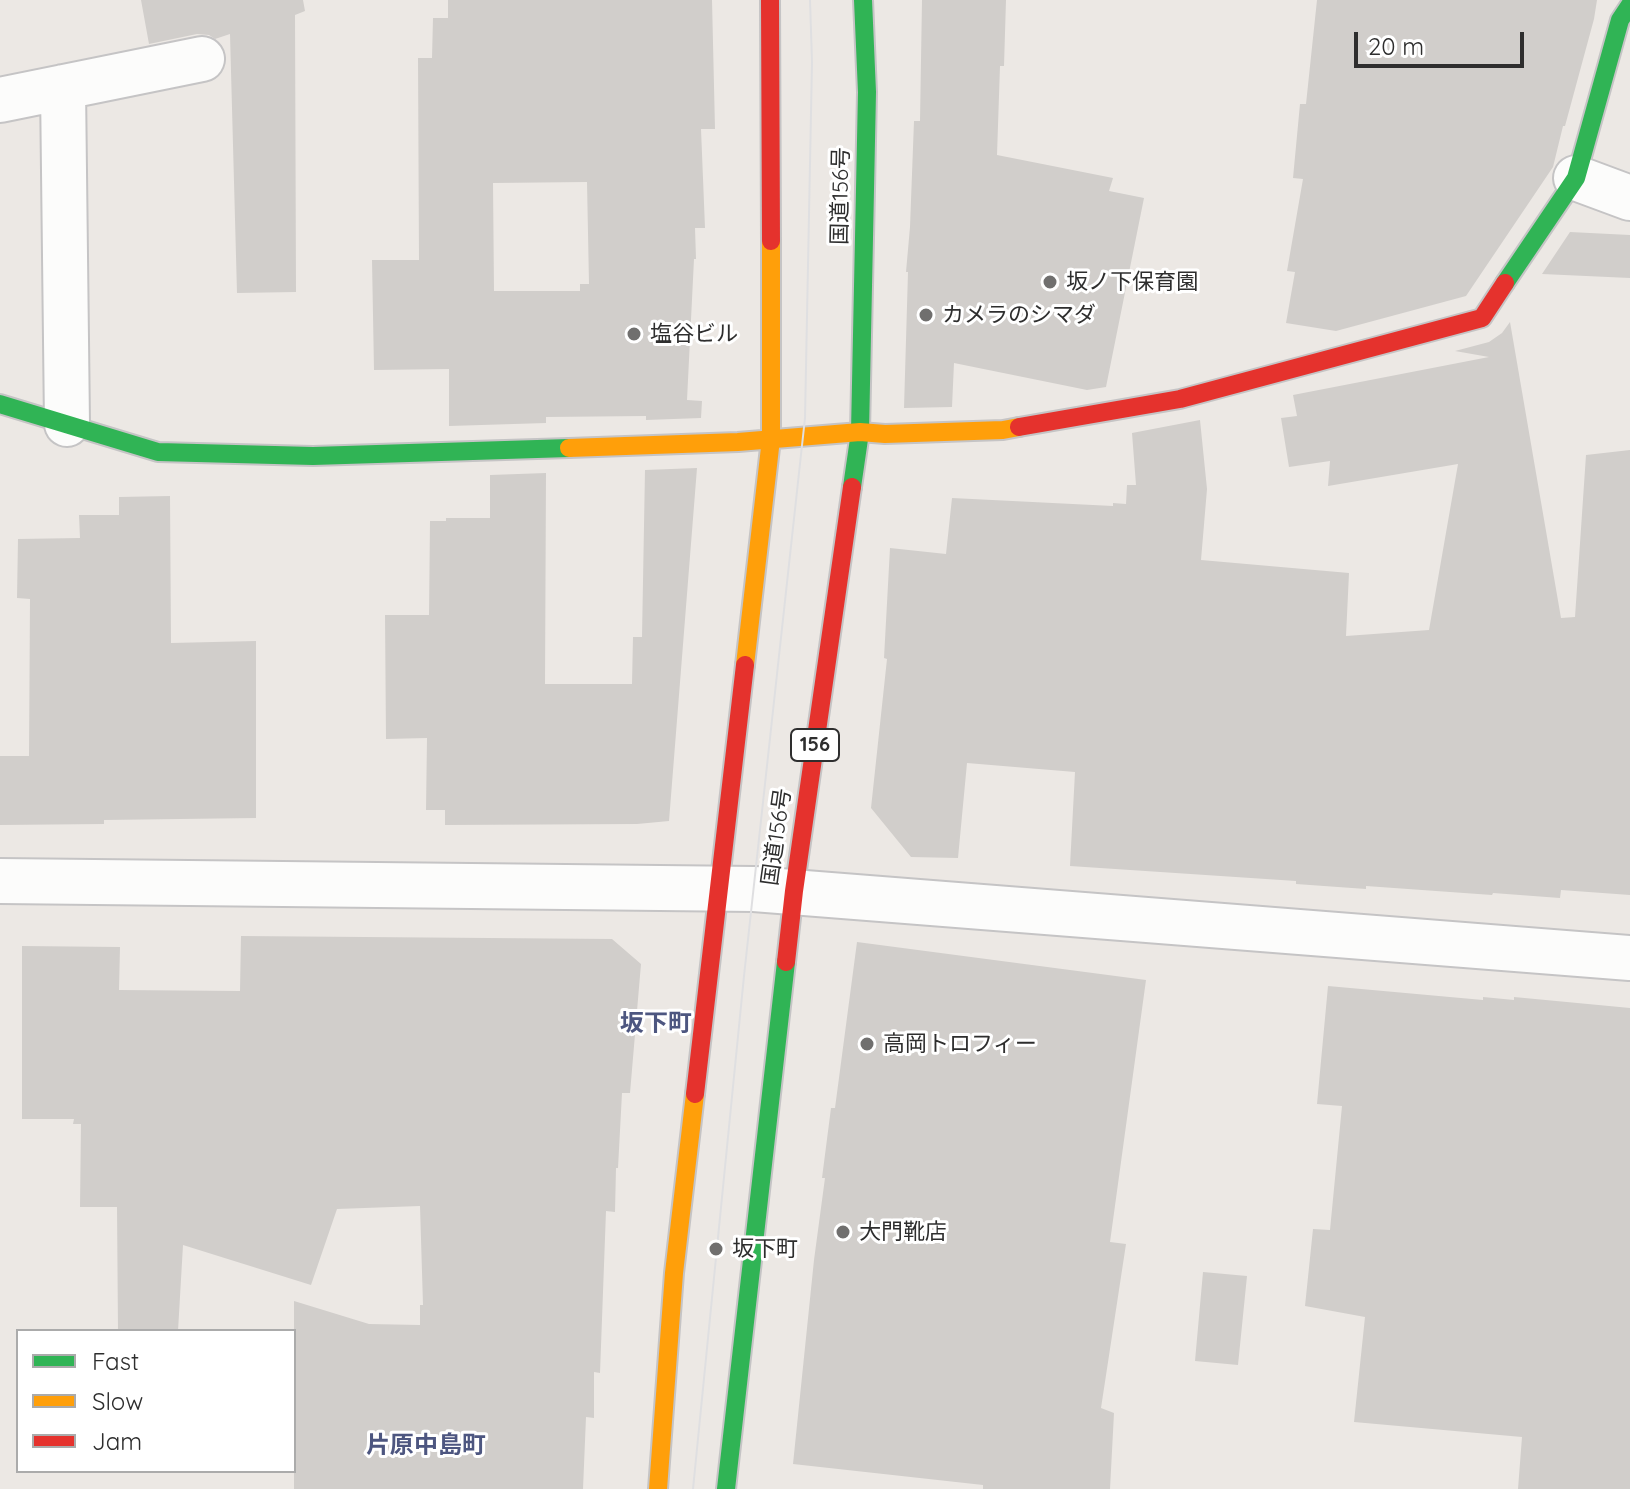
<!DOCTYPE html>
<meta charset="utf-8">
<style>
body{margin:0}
#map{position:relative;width:1630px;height:1489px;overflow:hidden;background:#ece8e4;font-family:Quicksand,sans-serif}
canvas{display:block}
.legend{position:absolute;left:16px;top:1329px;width:280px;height:144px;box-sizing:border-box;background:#fff;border:2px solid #ababab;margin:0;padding:10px 14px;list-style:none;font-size:24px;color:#2e2e2e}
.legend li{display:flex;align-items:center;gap:16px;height:40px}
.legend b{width:40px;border:2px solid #ababab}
.scale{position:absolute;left:1354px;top:32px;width:170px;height:36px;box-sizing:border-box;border:4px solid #2e2e2e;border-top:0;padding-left:10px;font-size:24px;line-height:28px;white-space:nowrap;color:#2e2e2e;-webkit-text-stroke:6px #fff;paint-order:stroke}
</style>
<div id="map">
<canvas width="1630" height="1489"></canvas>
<ul class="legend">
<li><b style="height:10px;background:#30b455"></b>Fast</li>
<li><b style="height:10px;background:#ff9f0a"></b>Slow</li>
<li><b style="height:10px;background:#e5322d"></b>Jam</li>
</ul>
<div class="scale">20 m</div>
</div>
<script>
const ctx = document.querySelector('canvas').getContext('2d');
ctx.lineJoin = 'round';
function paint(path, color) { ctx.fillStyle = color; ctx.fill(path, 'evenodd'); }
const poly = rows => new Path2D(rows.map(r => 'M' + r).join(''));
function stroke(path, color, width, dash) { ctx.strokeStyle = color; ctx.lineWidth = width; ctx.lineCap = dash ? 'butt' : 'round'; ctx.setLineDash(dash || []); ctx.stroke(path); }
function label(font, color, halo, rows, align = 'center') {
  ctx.font = font + ' Quicksand,"Noto Sans JP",sans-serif'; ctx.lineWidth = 6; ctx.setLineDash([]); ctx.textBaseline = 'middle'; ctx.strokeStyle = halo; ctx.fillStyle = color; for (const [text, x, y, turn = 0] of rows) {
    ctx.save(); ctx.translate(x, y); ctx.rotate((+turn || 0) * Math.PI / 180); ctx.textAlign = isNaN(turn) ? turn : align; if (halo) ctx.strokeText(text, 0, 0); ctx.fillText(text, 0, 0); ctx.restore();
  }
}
const building = poly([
 [141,0,303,0,305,11,295,15,296,292,237,293,230,34,215,39,209,35,197,34,149,44],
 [448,0,712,0,715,129,701,129,705,228,695,228,696,259,694,259,687,400,702,401,701,418,646,420,646,416,546,417,546,423,449,426,449,369,374,370,372,260,419,260,418,58,432,58,433,18,448,18],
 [587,182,589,284,580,284,580,291,494,291,493,183],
 [922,0,1006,0,1004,66,1000,66,997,155,1113,178,1109,191,1144,198,1106,387,1087,390,954,363,952,407,904,408,908,272,906,272,910,227,914,121,920,121],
 [1317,0,1597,0,1594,19,1565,126,1563,126,1553,167,1466,296,1336,331,1286,323,1295,272,1287,271,1303,179,1293,178,1300,104,1306,104],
 [1570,232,1630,235,1630,278,1542,274],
 [1510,322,1561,618,1575,617,1586,455,1630,450,1630,895,1561,890,1560,898,1493,893,1492,895,1366,886,1366,889,1296,884,1296,881,1070,866,1075,772,967,763,958,858,911,857,871,808,887,659,884,658,890,548,946,554,952,498,1113,506,1113,503,1126,504,1127,485,1136,485,1132,433,1200,420,1207,489,1201,560,1349,573,1346,636,1429,630,1458,464,1328,486,1330,461,1289,467,1281,418,1297,416,1293,395,1489,357,1455,351,1489,342,1502,333],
 [697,468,669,821,637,824,445,825,445,810,426,810,427,738,386,739,385,615,429,615,430,521,446,521,446,518,490,518,490,475,546,473,545,684,632,684,633,637,642,637,645,470],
 [170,496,171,643,256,641,256,818,104,820,104,824,0,825,0,756,29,756,30,599,17,598,18,539,80,538,79,515,119,515,119,497],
 [241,936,612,939,641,964,630,1093,622,1093,618,1168,616,1168,615,1212,606,1211,600,1373,594,1372,594,1418,586,1417,583,1489,294,1489,294,1301,369,1324,420,1325,420,1305,423,1305,420,1206,337,1209,311,1285,183,1245,178,1331,118,1331,117,1207,80,1207,81,1124,73,1124,74,1119,22,1119,22,946,120,947,119,990,240,991],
 [857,942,1146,980,1110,1242,1126,1244,1101,1408,1114,1413,1110,1489,983,1489,983,1485,793,1464,814,1260,825,1178,822,1178,831,1108,835,1108],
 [1328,986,1483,1000,1483,997,1514,1000,1514,997,1630,1008,1630,1489,1518,1489,1522,1437,1354,1422,1365,1317,1305,1306,1313,1229,1330,1230,1342,1106,1317,1104],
 [1203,1272,1247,1276,1238,1365,1195,1361]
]);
const street = poly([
 [63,87,67,424],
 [0,100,202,59],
 [1576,178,1630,198],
 [0,881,754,889,1630,958]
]);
const fast = poly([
 [1505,283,1576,178,1620,20,1630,5],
 [0,404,158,452,313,456,569,448],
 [852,487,860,432,867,92,863,0],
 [726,1489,786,962]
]);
const slow = poly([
 [569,448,738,442,860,432,885,434,1003,430,1019,427],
 [745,665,771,439,771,241],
 [658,1489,674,1273,695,1094]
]);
const jam = poly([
 [770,0,771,241],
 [1019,427,1180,399,1482,318,1505,283],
 [786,962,794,891,852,487],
 [695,1094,745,665]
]);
const tram = poly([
 [693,1489,744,976,805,418,812,62,810,0]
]);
const markers = [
 [1050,282,8,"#706f6e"],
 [926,315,8,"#706f6e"],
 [634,334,8,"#706f6e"],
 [867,1044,8,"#706f6e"],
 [843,1232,8,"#706f6e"],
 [716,1249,8,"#706f6e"]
];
const shields = [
 [815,745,48]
];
const shieldNames = [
 ["156",815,745]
];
const streetNames = [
 ["国道156号",841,196,-89],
 ["国道156号",777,837,-82]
];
const poiNames = [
 ["坂ノ下保育園",1066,282],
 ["カメラのシマダ",942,315],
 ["塩谷ビル",650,334],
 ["高岡トロフィー",883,1044],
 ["大門靴店",859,1232],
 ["坂下町",732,1249]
];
const neighbourhoodNames = [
 ["坂下町",656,1024],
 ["片原中島町",426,1446]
];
paint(building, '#d1cecb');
stroke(street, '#c5c4c5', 48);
stroke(fast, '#c5c4c5', 22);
stroke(slow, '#c5c4c5', 22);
stroke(jam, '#c5c4c5', 22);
stroke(street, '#fcfcfb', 44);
stroke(fast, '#30b455', 18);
stroke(slow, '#ff9f0a', 18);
stroke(jam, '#e5322d', 18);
stroke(tram, '#dfdfe1', 2);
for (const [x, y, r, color] of markers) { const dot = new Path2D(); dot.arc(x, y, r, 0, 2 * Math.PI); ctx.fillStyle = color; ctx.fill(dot); stroke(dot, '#fff', 3); }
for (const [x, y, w] of shields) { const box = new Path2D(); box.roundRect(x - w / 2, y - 16, w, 32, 6); ctx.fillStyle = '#fff'; ctx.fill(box); stroke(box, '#2e2e2e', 2); }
label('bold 20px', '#2e2e2e', null, shieldNames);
label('22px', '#2e2e2e', '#fff', streetNames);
label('22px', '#2e2e2e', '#fff', poiNames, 'left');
label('bold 24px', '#4d5680', '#fff', neighbourhoodNames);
</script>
